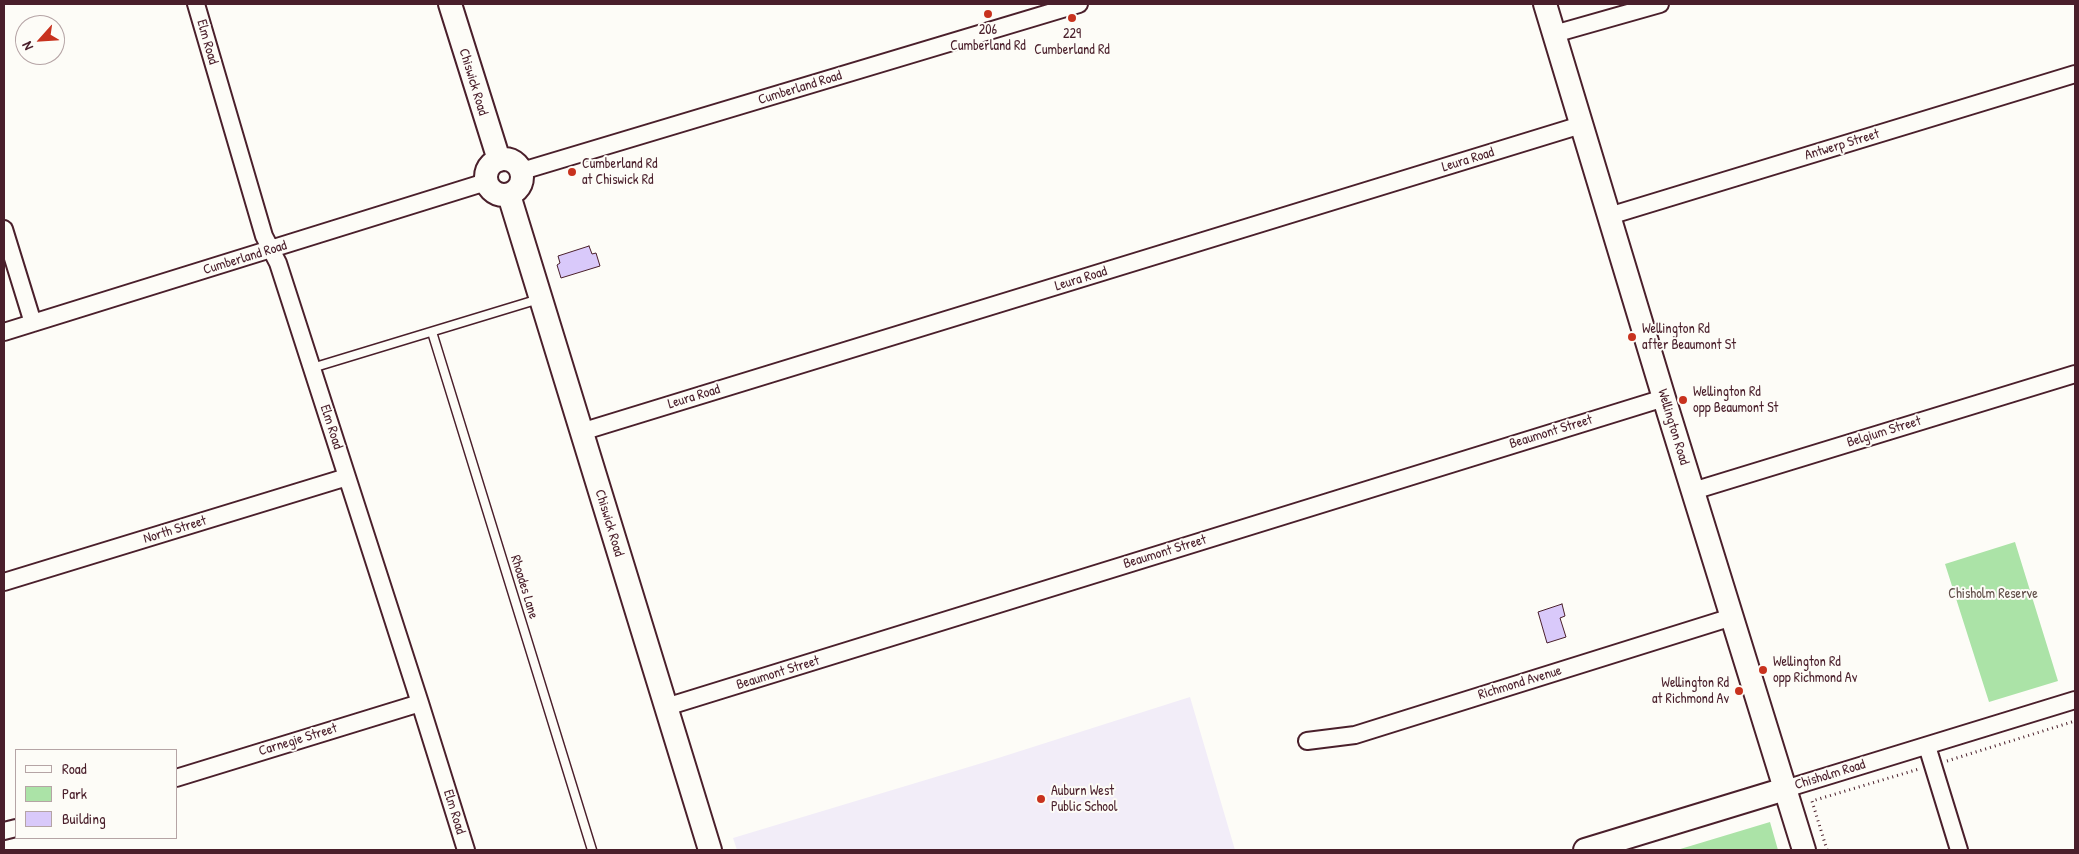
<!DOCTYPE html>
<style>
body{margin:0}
#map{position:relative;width:2079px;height:854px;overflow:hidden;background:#fdfcf7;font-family:"Patrick Hand",sans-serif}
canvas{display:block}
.frame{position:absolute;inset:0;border:5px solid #4a1f2b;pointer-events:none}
.legend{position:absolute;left:15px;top:749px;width:162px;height:90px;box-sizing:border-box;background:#fdfcf7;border:1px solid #b5a4a5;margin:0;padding:6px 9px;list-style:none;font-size:15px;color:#4a1f2b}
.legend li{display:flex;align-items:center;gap:10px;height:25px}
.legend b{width:25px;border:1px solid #b5a4a5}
.north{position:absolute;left:15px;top:15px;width:50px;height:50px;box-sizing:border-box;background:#fdfcf7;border:1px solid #b5a4a5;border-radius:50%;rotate:244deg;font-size:14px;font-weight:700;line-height:20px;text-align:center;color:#4a1f2b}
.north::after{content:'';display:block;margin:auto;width:18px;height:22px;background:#c8321e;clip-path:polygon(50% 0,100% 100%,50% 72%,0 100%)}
</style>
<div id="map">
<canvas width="2079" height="854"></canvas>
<div class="frame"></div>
<ul class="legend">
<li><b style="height:6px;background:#fdfcf7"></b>Road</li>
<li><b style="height:14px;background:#abe3a7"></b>Park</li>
<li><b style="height:14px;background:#d9c9fa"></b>Building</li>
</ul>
<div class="north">N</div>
</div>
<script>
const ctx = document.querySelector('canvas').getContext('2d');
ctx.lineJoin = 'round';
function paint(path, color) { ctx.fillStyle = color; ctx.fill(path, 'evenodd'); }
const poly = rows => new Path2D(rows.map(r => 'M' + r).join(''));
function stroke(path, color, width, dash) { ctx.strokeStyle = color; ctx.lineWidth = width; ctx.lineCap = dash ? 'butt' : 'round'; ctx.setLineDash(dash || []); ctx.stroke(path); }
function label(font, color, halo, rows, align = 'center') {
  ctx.font = font + ' "Patrick Hand",sans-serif'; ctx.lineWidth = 4; ctx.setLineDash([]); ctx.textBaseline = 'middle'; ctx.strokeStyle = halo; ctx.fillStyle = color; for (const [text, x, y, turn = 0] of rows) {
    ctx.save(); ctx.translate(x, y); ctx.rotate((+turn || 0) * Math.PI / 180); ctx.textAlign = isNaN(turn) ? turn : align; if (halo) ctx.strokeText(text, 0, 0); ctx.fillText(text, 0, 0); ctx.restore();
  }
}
const built = poly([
 [1190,697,1235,850,737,850,733,838,992,760]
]);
const green = poly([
 [2015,542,2058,681,1989,702,1945,564],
 [1770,822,1778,850,1677,850]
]);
const building = poly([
 [589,246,592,254,596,253,600,266,561,278,557,265,560,263,558,256,589,246],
 [1562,604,1565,616,1560,618,1566,637,1547,643,1538,612,1562,604]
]);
const path = poly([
 [1947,761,2075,721],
 [1827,850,1812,801,1919,769]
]);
const lane = poly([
 [432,332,592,850],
 [312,368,539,299]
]);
const street = poly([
 [196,4,264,236,278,263,420,703,466,850],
 [1554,34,1660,4],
 [522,171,1079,4],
 [1609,216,2075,74],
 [4,229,33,323],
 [4,332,486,182],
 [581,432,1581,125],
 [1693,491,2075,374],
 [4,582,347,477],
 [666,707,1664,398],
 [1307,741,1355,735,1732,617],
 [1927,746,1959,850],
 [176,778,420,703],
 [1785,789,2075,700],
 [4,831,16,828]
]);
const secondary = poly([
 [450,4,499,160],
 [1545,4,1664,398,1804,850],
 '486 177a18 18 0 1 1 36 0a18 18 0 1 1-36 0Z',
 [509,195,710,850],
 [1585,850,1785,789]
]);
const markers = [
 [988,14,5,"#c8321e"],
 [1072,18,5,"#c8321e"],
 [572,172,5,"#c8321e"],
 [1632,337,5,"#c8321e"],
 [1683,400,5,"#c8321e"],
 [1763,670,5,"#c8321e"],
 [1739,691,5,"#c8321e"],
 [1041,799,5,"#c8321e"]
];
const poiNames = [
 ["206",988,30,"center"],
 ["Cumberland Rd",988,46,"center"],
 ["229",1072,34,"center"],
 ["Cumberland Rd",1072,50,"center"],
 ["Cumberland Rd",582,164],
 ["at Chiswick Rd",582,180],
 ["Wellington Rd",1642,329],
 ["after Beaumont St",1642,345],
 ["Wellington Rd",1693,392],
 ["opp Beaumont St",1693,408],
 ["Wellington Rd",1773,662],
 ["opp Richmond Av",1773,678],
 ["Wellington Rd",1729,683,"right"],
 ["at Richmond Av",1729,699,"right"],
 ["Auburn West",1051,791],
 ["Public School",1051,807]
];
const streetNames = [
 ["Elm Road",207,42,74],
 ["Chiswick Road",473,82,73],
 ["Cumberland Road",800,88,-17],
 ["Antwerp Street",1842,145,-17],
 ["Leura Road",1468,160,-17],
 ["Cumberland Road",245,258,-17],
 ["Leura Road",1081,279,-17],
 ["Leura Road",694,397,-17],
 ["Elm Road",331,427,72],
 ["Wellington Road",1673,427,73],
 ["Beaumont Street",1551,432,-17],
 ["Belgium Street",1884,432,-17],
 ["Chiswick Road",609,523,73],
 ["North Street",175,530,-17],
 ["Beaumont Street",1165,552,-17],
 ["Rhoades Lane",524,587,73],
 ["Beaumont Street",778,673,-17],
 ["Richmond Avenue",1520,683,-17],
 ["Carnegie Street",298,740,-17],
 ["Chisholm Road",1830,775,-17],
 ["Elm Road",454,812,73]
];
const parkNames = [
 ["Chisholm Reserve",1993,594]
];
paint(built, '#f2edf8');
paint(green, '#abe3a7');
paint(building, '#d9c9fa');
stroke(building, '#4a1f2b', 1);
stroke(lane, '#4a1f2b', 11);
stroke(street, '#4a1f2b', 20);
stroke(secondary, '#4a1f2b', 26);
stroke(path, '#4a1f2b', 3, [1, 4]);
stroke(lane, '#fdfcf7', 8);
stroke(street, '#fdfcf7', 16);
stroke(secondary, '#fdfcf7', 22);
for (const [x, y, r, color] of markers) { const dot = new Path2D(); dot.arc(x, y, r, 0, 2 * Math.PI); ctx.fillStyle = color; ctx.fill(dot); stroke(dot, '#fdfcf7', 2); }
label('14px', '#4a1f2b', '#fdfcf7', poiNames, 'left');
label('14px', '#4a1f2b', '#fdfcf7', streetNames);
label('14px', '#62504a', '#fdfcf7', parkNames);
</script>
